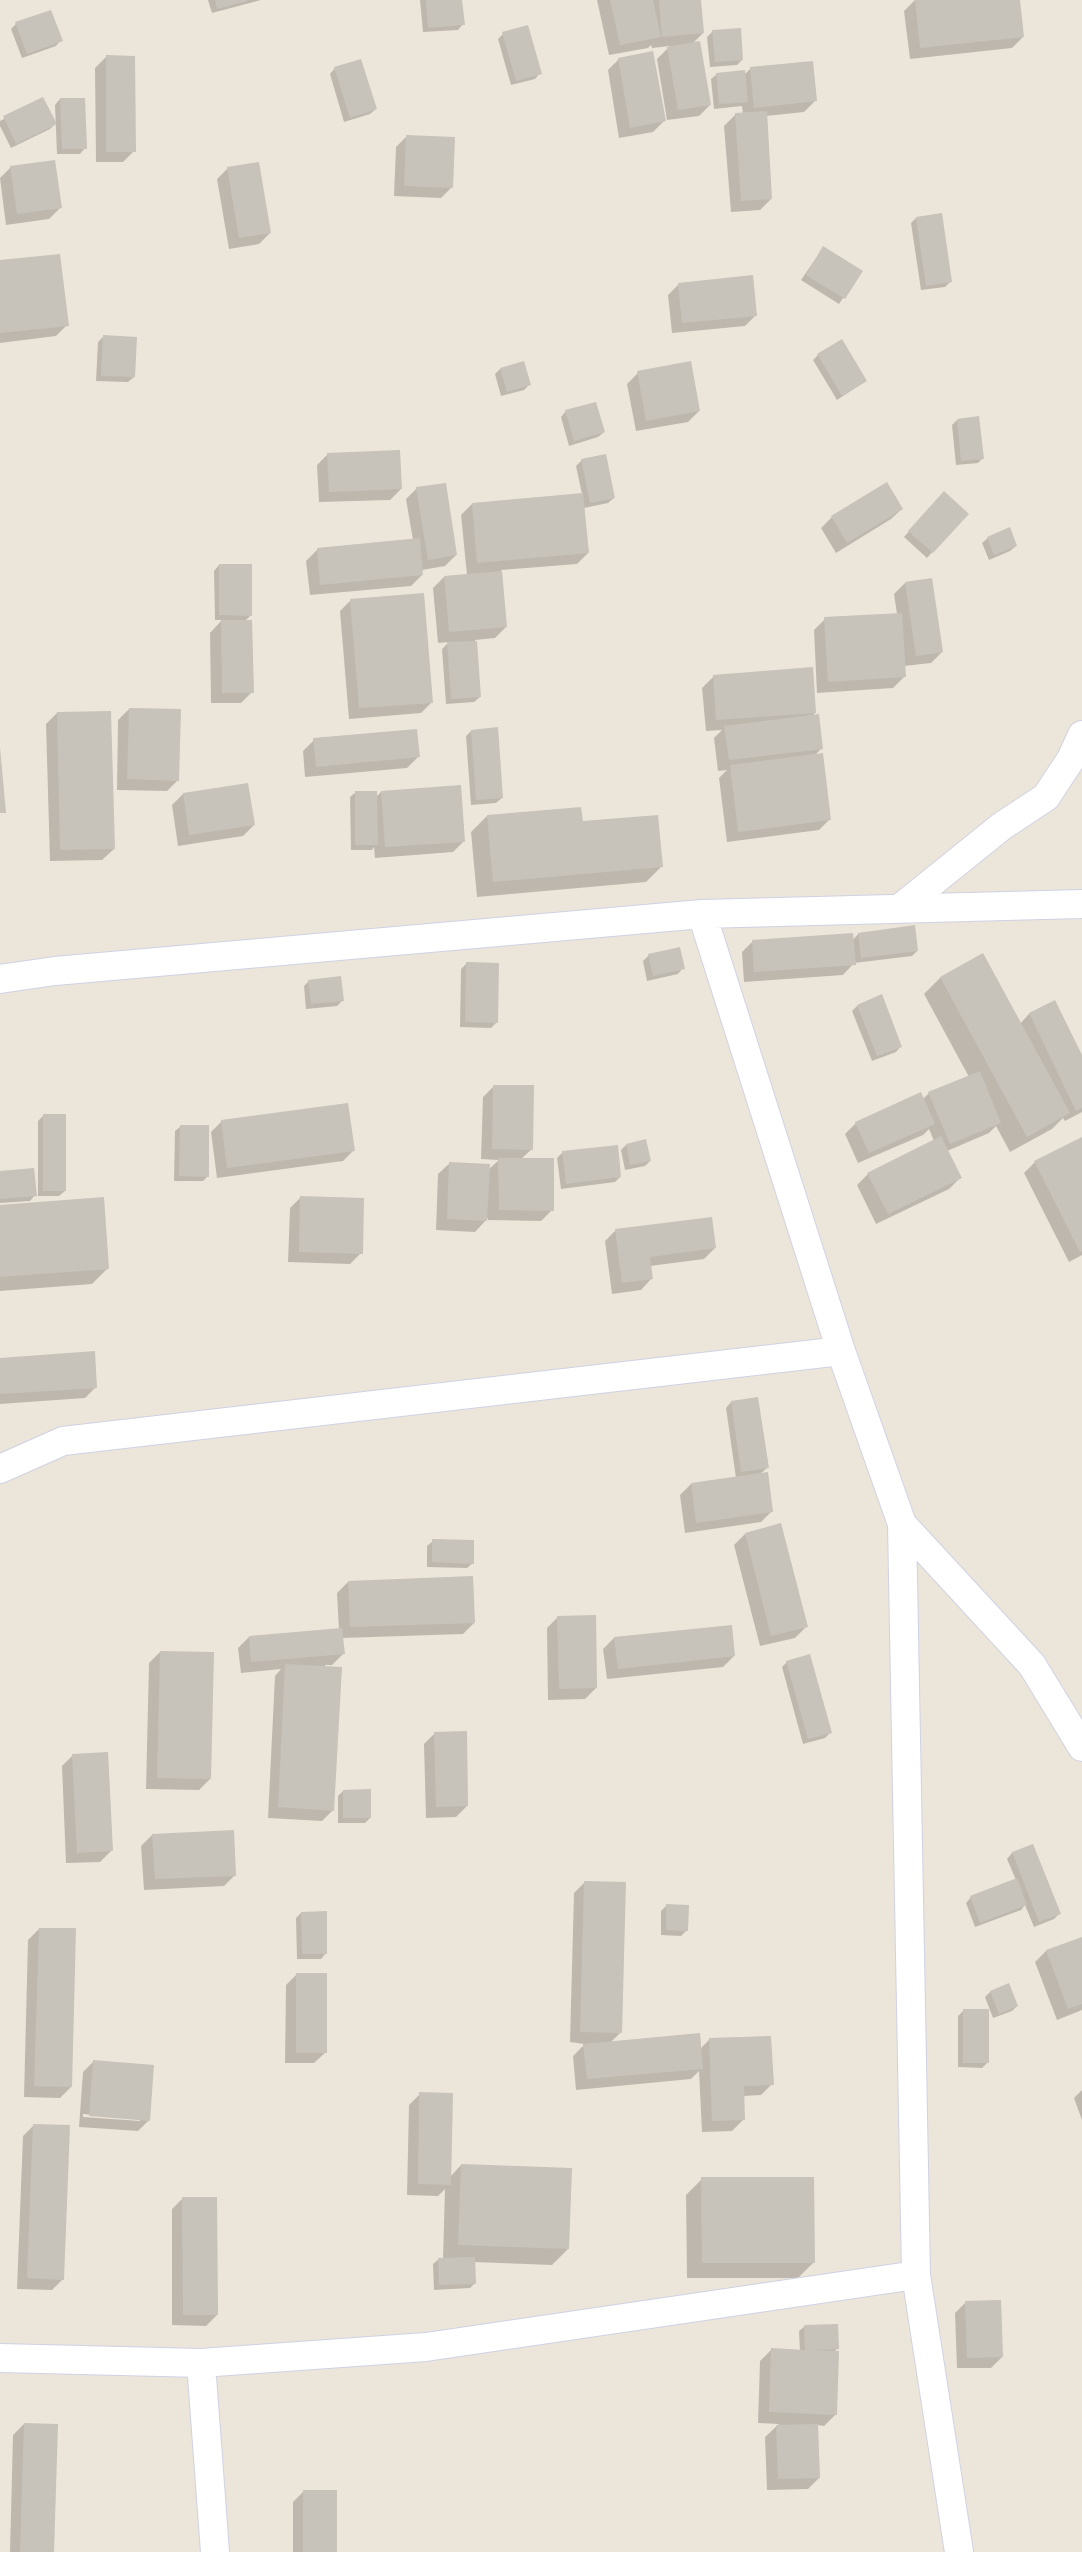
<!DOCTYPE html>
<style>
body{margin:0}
canvas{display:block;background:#ece5da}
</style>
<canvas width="1082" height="2552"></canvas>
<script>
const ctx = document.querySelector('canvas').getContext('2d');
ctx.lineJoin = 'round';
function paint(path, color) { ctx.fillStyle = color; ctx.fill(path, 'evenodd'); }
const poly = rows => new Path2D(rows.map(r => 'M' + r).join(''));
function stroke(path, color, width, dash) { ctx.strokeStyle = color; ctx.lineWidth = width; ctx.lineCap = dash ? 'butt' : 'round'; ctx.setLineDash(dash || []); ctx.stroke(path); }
const shadow = poly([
 [208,0,261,0,212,13],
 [420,0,461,0,463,24,458,30,423,32],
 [597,0,700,0,703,33,692,44,710,105,699,116,667,120,657,59,670,46,652,48,651,45,648,48,609,55],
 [915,0,1018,0,1023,37,1012,48,910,59,904,11],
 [16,24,61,40,56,46,22,58,11,29],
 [713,31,742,60,737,65,710,67,707,37],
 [503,34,540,73,535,79,511,85,498,39],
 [106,57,134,151,123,162,96,162,95,68],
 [619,59,664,121,653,132,619,138,608,70],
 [335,68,376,109,370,114,344,122,330,74],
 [750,69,815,101,804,112,766,116,771,199,760,210,731,212,724,126,735,115,743,114,742,106,714,109,711,79,717,74,744,75],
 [43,99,55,124,50,129,11,148,0,126,0,121],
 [60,99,85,148,80,154,57,154,55,105],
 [407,136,452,187,441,198,394,196,396,147],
 [11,167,60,208,49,219,6,225,0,178],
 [228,168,270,233,259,244,229,249,217,179],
 [916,218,951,281,945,287,921,290,911,223],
 [823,248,861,271,839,304,801,280],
 [0,262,67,325,56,336,0,343],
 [679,284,756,315,745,326,672,333,668,295],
 [103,337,134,377,128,382,96,381,98,342],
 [818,355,866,381,837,400,813,360],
 [500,369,529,385,524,390,501,396,495,374],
 [638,373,699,411,688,422,636,431,627,384],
 [566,411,604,432,598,437,569,446,561,417],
 [957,420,983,458,978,463,956,465,952,425],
 [328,454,401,489,390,500,319,502,317,465],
 [582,460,614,498,608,503,584,508,588,553,577,564,501,570,506,627,495,638,475,640,480,697,474,702,446,704,442,649,449,642,438,643,433,588,444,577,467,575,461,515,472,504,582,494,576,466],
 [417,488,456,555,445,566,422,570,422,575,411,586,310,595,306,561,317,550,413,540,406,499],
 [938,498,967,514,927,558,904,537],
 [902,509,891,519,836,553,821,528,832,517],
 [988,538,1016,546,1010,551,989,560,982,543],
 [219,565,251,615,245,621,252,692,241,703,211,703,210,633,222,620,215,620,214,571],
 [905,583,942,652,931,663,904,666,904,677,893,688,817,693,814,630,825,619,897,614,894,594],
 [351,600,432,702,421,713,349,719,340,611],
 [713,677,815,713,812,716,822,748,814,756,830,819,819,830,727,842,719,778,727,770,718,771,714,738,722,730,706,731,702,688],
 [129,709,178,780,167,791,117,790,118,720],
 [57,713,114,849,102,860,50,861,46,724],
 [471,731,502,798,496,803,471,805,466,736],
 [314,740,418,757,407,768,305,777,303,751],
 [356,792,376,797,381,792,464,841,453,852,375,858,374,847,372,850,351,850,350,797],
 [183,794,254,825,243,836,178,846,172,805],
 [487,816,581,822,662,866,646,882,477,897,471,832],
 [858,934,917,951,912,956,854,963,843,975,744,982,742,952,753,941,853,940],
 [649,955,683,968,678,974,647,981,643,961],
 [982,955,1020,1024,1029,1014,1055,1002,1082,1058,1082,1112,1065,1121,1063,1118,1052,1129,1010,1152,996,1126,989,1133,947,1151,960,1178,949,1189,876,1224,857,1185,868,1174,934,1141,929,1129,923,1135,858,1163,845,1134,856,1123,923,1099,929,1093,969,1077,924,994,940,978],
 [466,964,496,1023,491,1028,460,1027,461,969],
 [309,981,343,1000,337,1006,306,1009,304,986],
 [857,1006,901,1046,896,1052,872,1061,852,1011],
 [494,1086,532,1149,521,1159,552,1210,541,1221,488,1220,488,1218,475,1232,436,1230,438,1174,450,1163,488,1170,499,1160,481,1159,483,1097],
 [44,1115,65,1191,59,1196,38,1196,38,1121],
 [222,1121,354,1150,343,1161,217,1178,211,1132],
 [181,1126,208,1176,203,1181,174,1181,175,1131],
 [1082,1138,1082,1255,1069,1262,1024,1173,1035,1162],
 [626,1145,650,1161,645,1166,625,1170,621,1150],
 [562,1153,620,1177,615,1182,561,1189,557,1158],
 [0,1172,35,1195,30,1201,0,1203],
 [301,1197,361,1253,350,1264,288,1262,290,1208],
 [0,1206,108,1268,92,1284,0,1291],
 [616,1230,715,1248,704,1259,650,1266,652,1278,641,1290,612,1294,605,1241],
 [0,1359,96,1387,85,1398,0,1404],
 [731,1402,767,1468,760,1474,772,1511,761,1522,685,1533,680,1495,691,1484,736,1478,726,1408],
 [745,1534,806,1627,795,1638,760,1646,734,1545],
 [433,1541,473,1563,467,1568,427,1567,427,1546],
 [348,1582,474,1623,463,1634,342,1638,343,1654,332,1665,325,1665,333,1810,322,1821,268,1818,275,1676,281,1669,241,1673,238,1648,249,1637,339,1630,337,1593],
 [558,1617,596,1688,585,1699,548,1700,547,1628],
 [614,1638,734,1656,723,1667,607,1679,603,1649],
 [160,1652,210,1779,199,1790,146,1789,149,1663],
 [787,1662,831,1732,825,1738,803,1744,782,1667],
 [435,1733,467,1806,456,1817,426,1818,424,1744],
 [73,1755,111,1851,100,1862,66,1863,62,1766],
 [343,1791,370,1818,365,1823,338,1823,338,1796],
 [152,1835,235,1875,224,1886,144,1890,141,1846],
 [1032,1846,1059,1914,1054,1919,1034,1927,1025,1905,1021,1910,975,1927,966,1903,971,1897,1016,1880,1007,1859,1012,1853],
 [585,1882,620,2033,610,2043,700,2049,709,2040,772,2084,761,2095,743,2096,743,2120,732,2131,702,2132,699,2071,691,2079,576,2090,573,2056,584,2045,591,2045,570,2042,574,1893],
 [667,1905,687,1930,681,1936,661,1935,661,1911],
 [301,1913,326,1953,321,1959,297,1959,296,1918],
 [39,1929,71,2087,60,2098,24,2097,28,1940],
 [1082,1938,1082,2010,1057,2020,1035,1962,1046,1951],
 [297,1974,326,2052,314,2063,285,2063,286,1985],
 [990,1992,1017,2006,1012,2011,993,2018,985,1997],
 [963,2011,987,2063,982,2068,958,2067,958,2016],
 [94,2061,149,2120,138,2131,79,2127,83,2072],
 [83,2114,140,2119,140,2121,83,2117],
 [1082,2090,1082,2120,1074,2098],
 [420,2094,450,2177,461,2165,568,2249,552,2265,474,2262,475,2283,470,2288,434,2290,433,2264,439,2259,443,2259,445,2189,438,2196,407,2195,409,2105],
 [34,2125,63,2279,52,2290,17,2289,23,2136],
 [702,2179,814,2262,798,2278,687,2278,686,2195],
 [183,2198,217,2315,206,2326,172,2325,172,2209],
 [966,2302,1002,2357,991,2368,957,2368,955,2313],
 [805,2326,838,2348,834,2352,835,2415,824,2426,817,2425,819,2478,808,2489,767,2490,765,2437,779,2424,758,2423,760,2361,771,2350,800,2351,799,2331],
 [24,2424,53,2552,10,2552,13,2435],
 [304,2491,335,2552,293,2552,293,2502]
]);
const building = poly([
 [215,0,247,0,247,1,217,9],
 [426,0,462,0,465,25,428,28],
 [610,0,653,0,661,37,620,45],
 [659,0,701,0,704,33,662,37],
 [915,0,1020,0,1024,37,920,48],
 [51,10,63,41,27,54,15,22],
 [528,25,542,74,516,81,502,32],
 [741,28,743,60,715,62,712,30],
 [700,41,711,105,678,110,667,47],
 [653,51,666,121,630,128,618,58],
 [106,55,135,56,136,152,106,152],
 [361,59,377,109,350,118,334,67],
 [813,61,817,101,754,108,750,67],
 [745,70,748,102,719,104,716,73],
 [43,97,57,124,16,144,3,116],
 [60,98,85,98,87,149,62,149],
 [767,111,772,199,741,201,735,113],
 [406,135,455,137,453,188,404,186],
 [55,160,62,208,17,214,10,166],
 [259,162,271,233,239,238,227,167],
 [942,213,952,282,926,286,916,217],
 [823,246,863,271,845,299,806,275],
 [60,254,69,326,0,333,0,260],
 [753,275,757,316,682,323,678,283],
 [103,335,137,337,135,377,101,376],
 [842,339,867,381,842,396,817,354],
 [524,361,531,385,507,392,500,368],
 [691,361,700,411,646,421,637,371],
 [596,402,605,432,574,441,565,410],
 [979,416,984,459,961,461,957,419],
 [400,450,402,489,329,492,327,453],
 [606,454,615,498,590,503,581,459],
 [887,482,903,509,847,543,831,516],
 [446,483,457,555,428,560,416,487],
 [944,491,969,514,933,553,908,531],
 [583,493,589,553,477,563,472,503],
 [1010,527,1017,546,994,555,987,537],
 [420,538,423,575,320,585,317,548],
 [219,564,252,564,252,616,219,615],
 [502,571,507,627,449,632,444,576],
 [932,578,943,652,916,656,905,582],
 [424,593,433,703,359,708,350,599],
 [902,613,906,677,828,682,824,617],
 [221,620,252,620,254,693,222,693],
 [477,641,481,697,451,699,447,642],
 [813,667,816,713,716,720,713,675],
 [129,708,181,709,179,781,127,779],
 [111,711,115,849,60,850,57,712],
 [819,714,823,749,729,760,724,726],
 [498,727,503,798,476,800,471,730],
 [417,729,420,757,316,767,313,738],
 [0,747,6,813,0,813],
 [823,753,831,820,738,832,730,765],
 [248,783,255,825,189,835,183,793],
 [461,785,465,842,385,847,381,791],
 [355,791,377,791,378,845,355,845],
 [581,807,583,821,658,815,663,867,493,882,487,815],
 [915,925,918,951,861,958,858,933],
 [853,933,856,965,754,972,752,940],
 [680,947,685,969,653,976,648,954],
 [983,953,1070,1113,1027,1137,940,977],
 [466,962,499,963,498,1023,465,1022],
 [341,976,344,1001,311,1004,308,980],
 [882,994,902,1047,877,1056,857,1005],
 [1055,1000,1082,1055,1082,1108,1076,1111,1029,1013],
 [980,1071,1001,1123,950,1144,928,1092],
 [493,1085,534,1085,533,1150,492,1149],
 [921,1092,935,1124,869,1153,855,1122],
 [348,1103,355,1151,227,1168,221,1120],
 [43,1114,66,1114,66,1191,43,1191],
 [180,1125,209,1125,209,1177,179,1176],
 [941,1136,962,1178,888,1214,867,1173],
 [1082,1137,1082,1251,1080,1252,1034,1161],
 [646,1139,651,1161,630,1165,626,1144],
 [618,1145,621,1177,566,1184,562,1151],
 [498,1158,554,1158,554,1211,499,1210],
 [449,1162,490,1164,487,1221,447,1219],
 [34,1168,37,1196,0,1199,0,1171],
 [300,1196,364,1198,363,1254,299,1252],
 [104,1197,109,1269,0,1277,0,1205],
 [712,1217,716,1248,650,1257,653,1279,622,1283,615,1229],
 [95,1351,97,1388,0,1394,0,1358],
 [758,1397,769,1468,741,1472,731,1401],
 [768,1472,773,1512,696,1523,691,1483],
 [781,1523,808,1627,771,1636,745,1533],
 [432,1539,474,1540,474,1564,432,1562],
 [473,1576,475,1623,350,1627,348,1581],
 [596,1615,597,1688,559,1689,557,1616],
 [732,1625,735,1656,618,1669,614,1637],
 [342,1628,345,1654,251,1662,249,1636],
 [160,1651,214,1652,211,1779,157,1778],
 [810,1654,832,1733,808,1739,786,1661],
 [285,1664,342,1667,334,1811,278,1807],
 [467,1731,468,1806,436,1807,434,1732],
 [108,1752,113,1851,77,1853,72,1754],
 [371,1789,371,1818,343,1818,343,1790],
 [234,1830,236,1876,155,1879,152,1834],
 [1033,1844,1061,1914,1039,1922,1012,1852],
 [1017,1878,1027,1905,980,1923,970,1896],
 [584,1881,626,1882,622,2033,580,2032],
 [666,1904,689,1905,688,1931,666,1930],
 [327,1911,327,1954,302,1954,301,1912],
 [39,1928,76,1928,72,2087,34,2086],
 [1082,1937,1082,2004,1068,2009,1046,1950],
 [296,1973,327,1973,327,2053,296,2053],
 [1009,1983,1018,2006,999,2014,990,1991],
 [963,2009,989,2009,989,2063,963,2063],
 [700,2033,703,2069,587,2079,583,2044],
 [771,2036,774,2085,744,2086,745,2120,712,2121,709,2038],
 [93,2060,154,2065,150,2121,89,2116],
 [419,2092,453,2093,451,2185,418,2184],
 [33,2124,70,2125,64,2280,27,2278],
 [461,2164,572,2168,569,2249,458,2245],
 [701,2177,814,2177,815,2263,702,2263],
 [182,2197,217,2197,218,2315,183,2315],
 [475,2257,476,2284,439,2285,438,2258],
 [1001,2300,1003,2357,967,2358,965,2301],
 [838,2324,839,2349,810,2350,839,2351,837,2415,769,2412,771,2348,805,2350,804,2325],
 [24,2423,58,2424,54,2552,20,2552],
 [818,2424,820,2478,778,2479,776,2425],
 [303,2490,337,2490,337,2552,303,2552]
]);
const street = poly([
 [899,909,1002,826,1046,797,1071,759,1082,735],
 [702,914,841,1351,902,1524,916,2275,959,2552],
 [0,979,55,971,702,914,1082,904],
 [0,1469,63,1441,841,1351],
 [902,1524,1032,1665,1082,1747],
 [0,2358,201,2363,426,2347,916,2275],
 [201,2363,215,2552]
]);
paint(shadow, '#0003');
paint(building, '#c7c2ba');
stroke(street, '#cfd2e3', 30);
stroke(street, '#fff', 28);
</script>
